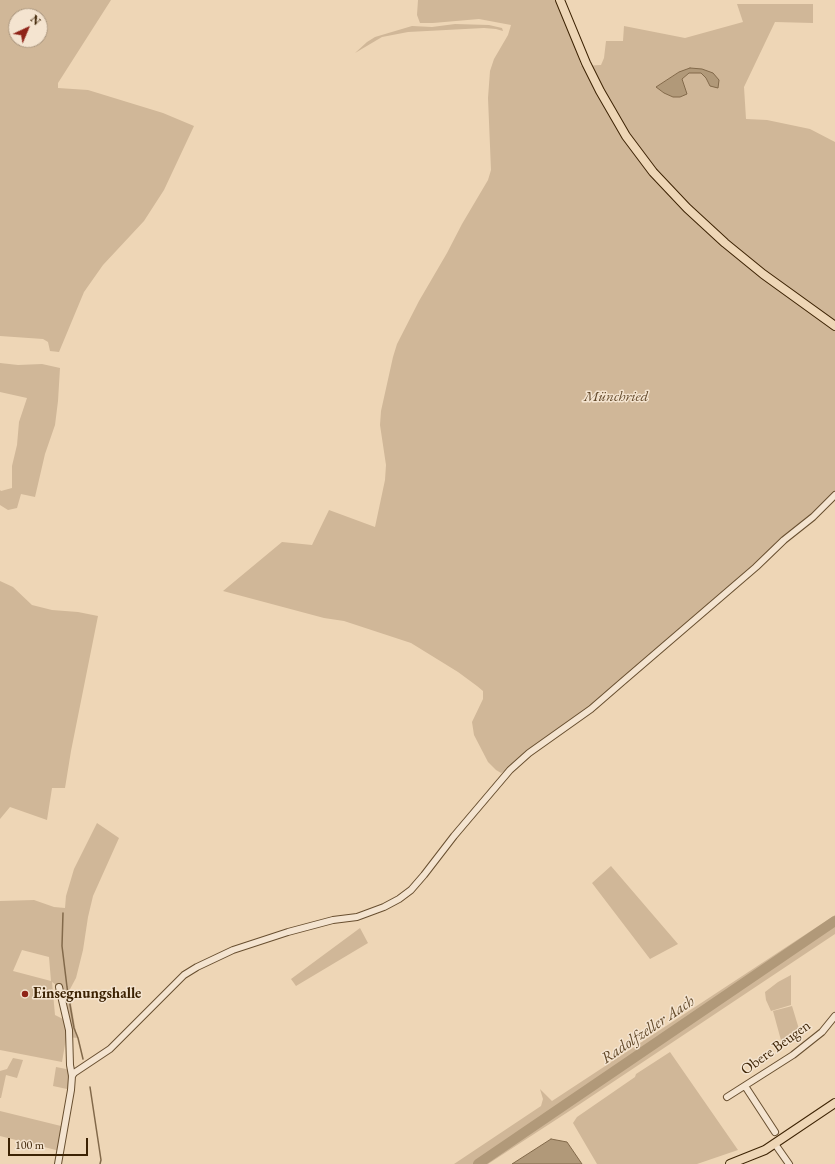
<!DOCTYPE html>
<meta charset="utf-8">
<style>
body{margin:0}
#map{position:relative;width:835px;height:1164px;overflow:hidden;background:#eed6b6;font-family:"EB Garamond",serif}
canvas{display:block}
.north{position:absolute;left:8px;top:8px;width:40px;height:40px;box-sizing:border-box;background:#f4e4d0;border:1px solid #aa967e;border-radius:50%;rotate:44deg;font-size:11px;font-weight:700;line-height:16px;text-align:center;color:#3c2203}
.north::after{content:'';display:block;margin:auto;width:14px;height:18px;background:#8f2418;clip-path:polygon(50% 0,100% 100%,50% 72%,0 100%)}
.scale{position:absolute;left:8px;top:1138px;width:80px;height:18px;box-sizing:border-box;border:2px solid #3c2203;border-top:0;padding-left:5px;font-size:12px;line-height:14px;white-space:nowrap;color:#3c2203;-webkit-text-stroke:3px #f4e4d0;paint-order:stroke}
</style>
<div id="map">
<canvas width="835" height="1164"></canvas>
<div class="north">N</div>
<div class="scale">100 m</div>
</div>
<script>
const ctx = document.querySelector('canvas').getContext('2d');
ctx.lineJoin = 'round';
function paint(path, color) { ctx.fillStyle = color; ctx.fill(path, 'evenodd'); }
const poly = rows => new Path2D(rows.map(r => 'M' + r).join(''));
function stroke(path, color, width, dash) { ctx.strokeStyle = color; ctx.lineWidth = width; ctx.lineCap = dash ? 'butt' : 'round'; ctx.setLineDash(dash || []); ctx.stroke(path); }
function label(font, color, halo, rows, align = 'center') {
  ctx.font = font + ' "EB Garamond",serif'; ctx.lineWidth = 3; ctx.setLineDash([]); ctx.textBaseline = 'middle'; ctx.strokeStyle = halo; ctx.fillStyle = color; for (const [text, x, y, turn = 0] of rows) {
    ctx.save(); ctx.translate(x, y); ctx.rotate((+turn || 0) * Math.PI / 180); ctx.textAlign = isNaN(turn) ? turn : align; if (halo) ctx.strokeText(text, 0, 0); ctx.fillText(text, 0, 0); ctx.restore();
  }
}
const green = poly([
 [0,0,111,0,58,83,58,88,88,90,163,113,194,126,164,190,144,221,103,265,84,292,59,352,50,351,48,342,43,339,0,336],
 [16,16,40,16,40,40,16,40],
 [418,0,556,0,578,55,581,66,601,65,604,58,606,41,623,41,624,26,685,38,743,22,737,4,813,4,813,23,775,22,744,87,746,119,767,120,810,129,835,142,835,493,828,502,590,708,539,742,507,770,501,773,496,770,488,762,474,735,472,722,483,699,483,691,477,686,458,672,411,643,344,621,324,618,223,591,282,542,312,545,329,510,375,527,385,480,386,465,380,425,381,411,393,357,397,344,419,301,447,253,462,224,488,180,491,170,488,98,490,71,494,59,508,35,511,25,479,19,433,23,420,23,417,15],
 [679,72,713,73,710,86,706,78,701,73,689,73,682,79,686,94,680,97,673,97,664,93,656,87],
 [455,24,489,25,502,28,503,31,496,29,484,28,408,32,382,37,355,53,367,42,375,37,412,26,432,27],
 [0,363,18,365,42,364,60,368,58,401,55,425,45,454,35,497,21,494,17,508,8,510,0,505,0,490,1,491,12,488,12,466,17,445,19,422,27,398,0,392],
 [0,581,13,587,32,605,52,610,78,612,98,616,71,751,65,788,52,788,47,820,10,807,0,819],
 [97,823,119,838,93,896,88,917,83,950,76,978,69,991,77,1038,69,1037,59,987,52,982,55,1015,63,1019,67,1033,62,1062,0,1050,0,901,34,900,54,907,65,908,66,896,74,869],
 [22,950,49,957,51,981,13,971],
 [611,866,678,944,650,959,592,883],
 [835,915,835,934,571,1110,488,1164,454,1164,541,1106,543,1099,540,1089,552,1101],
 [360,928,368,943,296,986,291,979],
 [791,975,791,1005,771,1011,766,1000,765,992,778,982],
 [792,1006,802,1039,782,1044,773,1011],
 [670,1052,738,1150,697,1164,597,1164,573,1123,577,1117,635,1077,636,1074],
 [13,1058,23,1060,17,1078,6,1075,1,1098,0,1098,0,1071,7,1069],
 [56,1067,66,1069,69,1071,70,1078,67,1089,53,1086],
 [0,1111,61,1126,60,1151,0,1136]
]);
const water = poly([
 [690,68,702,69,713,73,719,80,718,88,710,86,706,78,701,73,689,73,682,79,687,94,680,97,673,97,664,93,656,87,679,72,690,68],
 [551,1139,567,1142,582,1164,512,1164,551,1139]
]);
const stream = poly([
 [63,913,62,946,67,987,74,1028,78,1038,83,1059],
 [90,1087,101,1160,100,1164]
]);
const river = poly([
 [478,1164,835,921]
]);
const minor = poly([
 [72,1076,74,1073,110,1049,184,975,197,967,233,950,288,932,333,920,357,917,384,907,399,899,411,890,424,875,454,836,510,770,529,753,591,709,621,683,756,567,784,540,813,517,835,495],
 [745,1086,775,1132],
 [727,1097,793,1055,822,1032,835,1016],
 [775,1144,789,1164],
 [58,1164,71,1090,72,1076,70,1065,69,1030,59,987]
]);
const major = poly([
 [560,0,586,63,600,91,626,136,653,172,687,208,725,243,763,274,835,326],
 [730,1164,765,1150,835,1103]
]);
const markers = [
 [25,994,4,"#8f2418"]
];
const parkNames = [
 ["Münchried",616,397]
];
const poiNames = [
 ["Einsegnungshalle",33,994]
];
const streetNames = [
 ["Obere Beugen",776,1048,-36]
];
const waterNames = [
 ["Radolfzeller Aach",648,1030,-34]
];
paint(green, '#d0b798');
paint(water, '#b19979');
stroke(water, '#82694a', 1);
stroke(stream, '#82694a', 1.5);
stroke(river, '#b19979', 10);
stroke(minor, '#684f30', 8);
stroke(major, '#3c2203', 10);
stroke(minor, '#f4e4d0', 6);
stroke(major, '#eed6b6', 8);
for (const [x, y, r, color] of markers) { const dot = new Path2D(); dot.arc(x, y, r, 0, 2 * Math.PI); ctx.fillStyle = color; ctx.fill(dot); stroke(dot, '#f4e4d0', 1.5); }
label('italic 15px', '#614728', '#f4e4d0', parkNames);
label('bold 15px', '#3c2203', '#f4e4d0', poiNames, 'left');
label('15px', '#3c2203', '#f4e4d0', streetNames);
label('italic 16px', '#5f4626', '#f4e4d0', waterNames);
</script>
